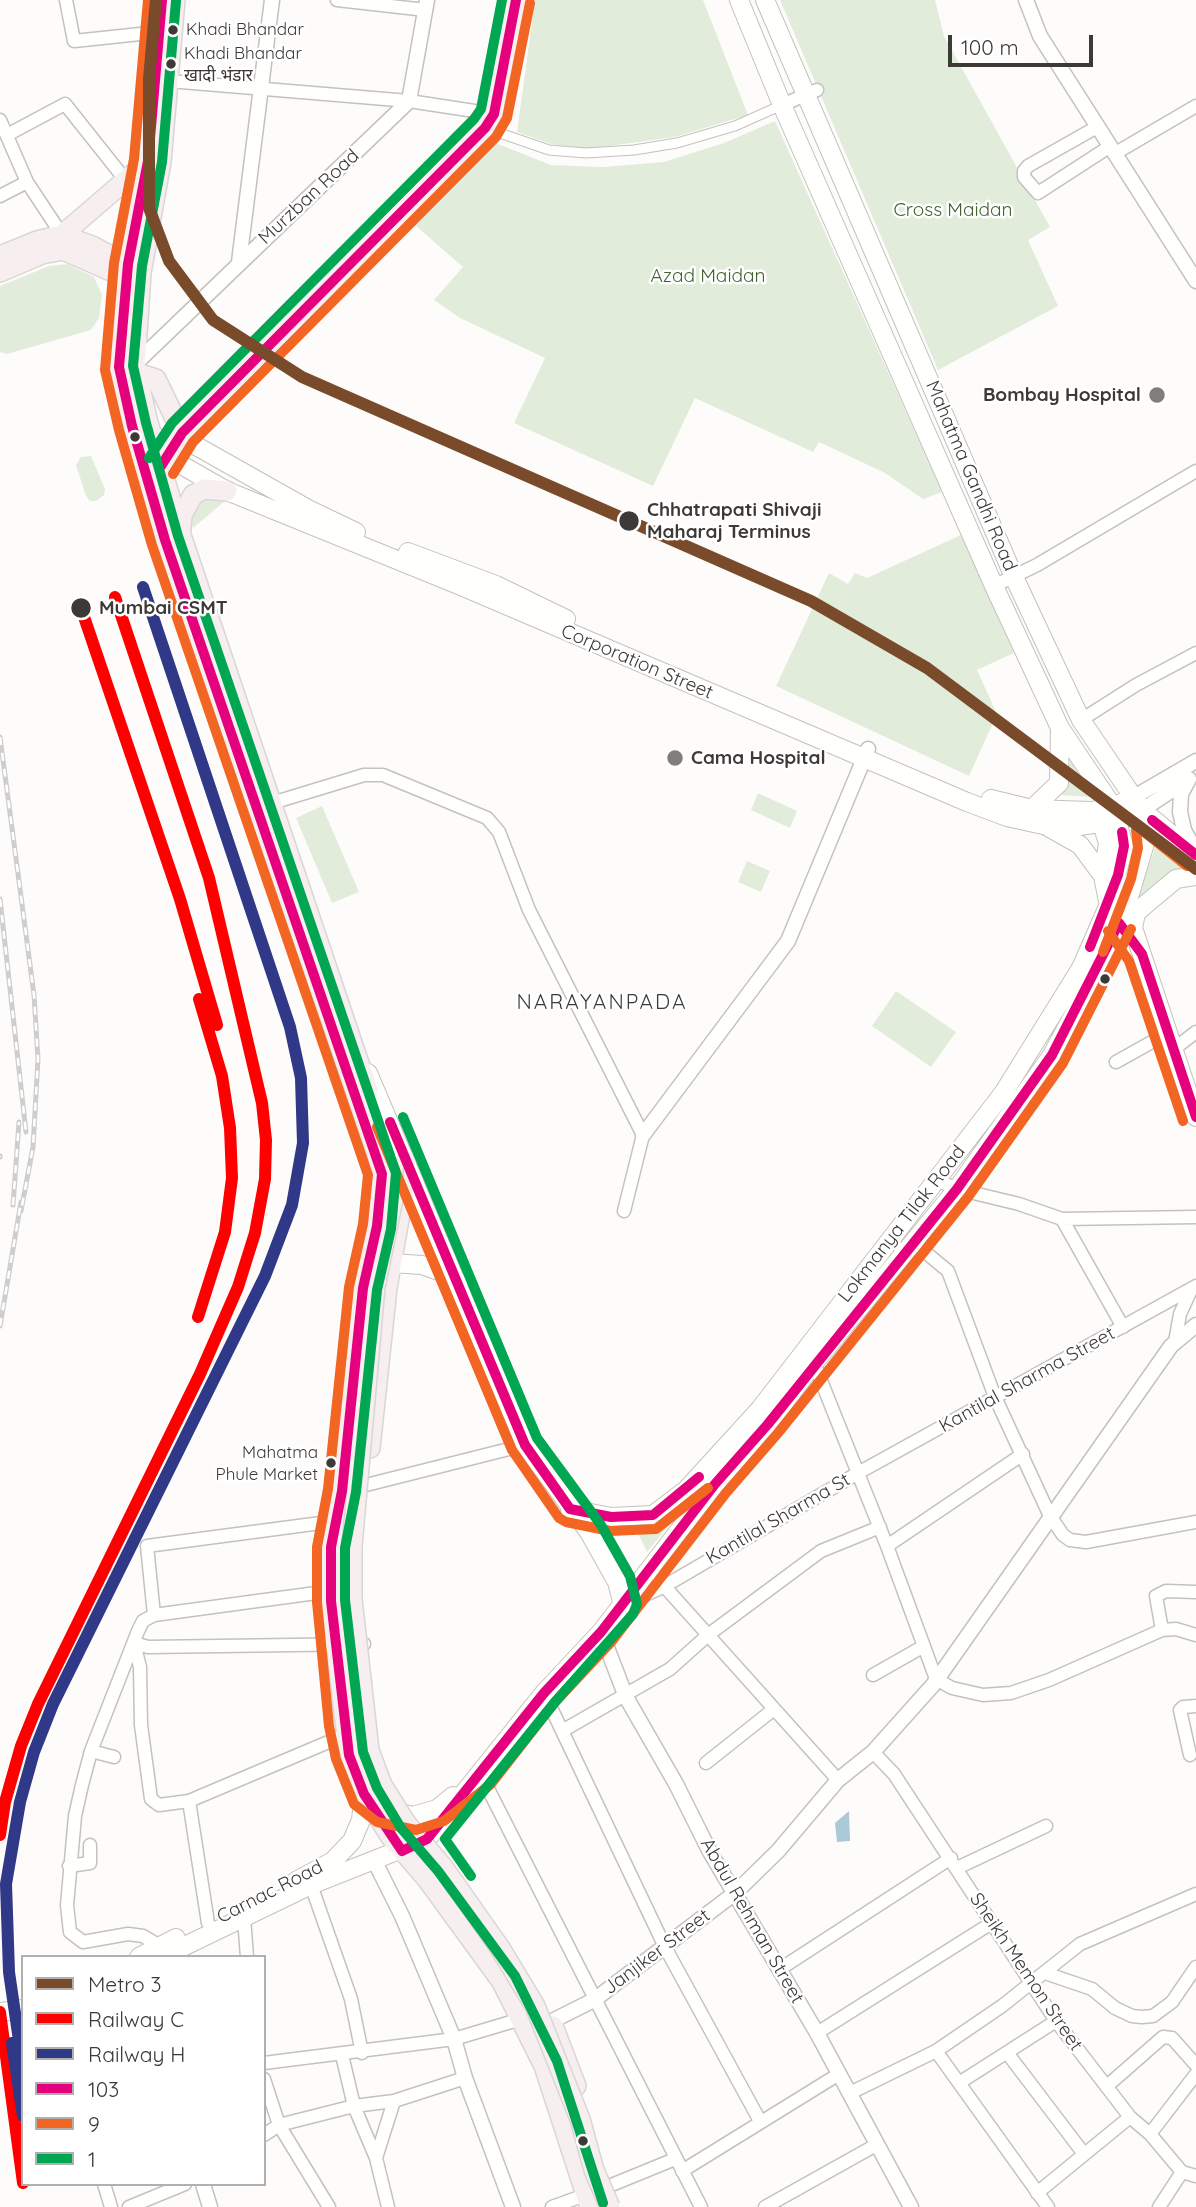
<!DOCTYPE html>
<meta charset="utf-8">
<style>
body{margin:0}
#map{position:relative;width:1196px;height:2207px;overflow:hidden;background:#fefcfa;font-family:Quicksand,sans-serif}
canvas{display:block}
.legend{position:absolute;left:21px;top:1955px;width:245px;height:231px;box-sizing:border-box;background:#fff;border:2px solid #b1b0af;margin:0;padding:9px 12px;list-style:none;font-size:21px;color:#3d3937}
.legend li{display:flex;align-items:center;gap:14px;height:35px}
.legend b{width:35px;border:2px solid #b1b0af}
.scale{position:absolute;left:948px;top:35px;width:145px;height:32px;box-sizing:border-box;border:4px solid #3d3937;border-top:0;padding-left:9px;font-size:21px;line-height:24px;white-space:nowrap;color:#3d3937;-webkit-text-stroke:5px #fff;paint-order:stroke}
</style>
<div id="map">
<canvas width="1196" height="2207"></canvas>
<ul class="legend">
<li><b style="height:9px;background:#7a4b2a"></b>Metro 3</li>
<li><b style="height:9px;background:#f00"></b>Railway C</li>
<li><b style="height:9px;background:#303888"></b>Railway H</li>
<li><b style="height:9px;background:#e5007d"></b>103</li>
<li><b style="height:9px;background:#f26522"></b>9</li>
<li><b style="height:9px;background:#00a651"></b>1</li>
</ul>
<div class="scale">100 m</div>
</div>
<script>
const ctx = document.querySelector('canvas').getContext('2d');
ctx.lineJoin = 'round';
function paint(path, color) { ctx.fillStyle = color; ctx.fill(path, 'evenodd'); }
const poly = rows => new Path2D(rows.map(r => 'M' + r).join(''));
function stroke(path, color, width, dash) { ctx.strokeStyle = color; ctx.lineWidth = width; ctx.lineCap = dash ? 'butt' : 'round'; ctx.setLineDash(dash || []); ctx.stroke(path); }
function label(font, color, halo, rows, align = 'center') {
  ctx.font = font + ' Quicksand,"Noto Sans Devanagari",sans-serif'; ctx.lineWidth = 5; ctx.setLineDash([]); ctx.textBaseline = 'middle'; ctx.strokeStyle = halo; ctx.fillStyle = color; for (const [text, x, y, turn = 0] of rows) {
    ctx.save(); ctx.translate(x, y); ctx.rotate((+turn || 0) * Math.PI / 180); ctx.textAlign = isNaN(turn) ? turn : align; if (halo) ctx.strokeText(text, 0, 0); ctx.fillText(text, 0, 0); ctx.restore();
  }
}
const green = poly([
 [535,0,703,0,748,115,675,137,587,149,551,144,517,132],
 [780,0,935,0,944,36,1050,227,1028,240,1058,306,938,370],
 [775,121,942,492,923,499,885,473,819,442,813,452,695,398,653,486,514,423,545,358,460,318,434,300,463,267,408,219,493,142,551,165,603,167,664,162,724,143],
 [67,264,94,277,102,295,99,318,91,330,7,354,0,352,0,286,49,266],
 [91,456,105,489,104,495,96,501,90,501,86,496,76,465,81,457],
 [214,496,225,501,193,528,189,515,196,500],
 [961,535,1014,653,977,670,997,714,969,776,776,686,829,573,848,584,855,573,867,578],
 [1071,760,1090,797,1060,795],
 [758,793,797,811,790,828,751,810],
 [322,806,359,892,332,903,296,818],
 [1158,840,1188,872,1133,909],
 [747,861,770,871,761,892,738,882],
 [896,991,956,1032,931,1067,872,1026],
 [680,1512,647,1552,633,1523,662,1521]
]);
const water = poly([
 [849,1811,850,1841,837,1842,835,1823]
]);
const pedestrian = poly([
 [485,128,549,150,586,153,634,150,677,143,735,126,782,105]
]);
const minor = poly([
 [66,0,74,41,159,32],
 [337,0,426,10],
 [169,81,409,101,494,114],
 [782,105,817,90],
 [0,120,27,182,62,235],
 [1097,127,1028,166,1024,171,1024,177,1038,193,1109,147],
 [7,135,65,104,127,182],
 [1114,154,1196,106],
 [0,196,27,182],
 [994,586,1037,565,1196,471],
 [1081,720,1136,685,1196,653],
 [272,803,364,775,383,775,487,818,499,832,529,910,643,1135,624,1211],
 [1174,1049,1196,1032],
 [1116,1062,1168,1033],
 [937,1180,957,1189,1019,1204,1062,1219,1196,1217],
 [1062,1219,1123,1327],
 [913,1242,948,1271,995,1397,1050,1516,1063,1535,1070,1540,1086,1542,1196,1522],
 [1175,1342,1180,1314,1191,1290],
 [814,1363,887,1546,936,1679,952,1688,983,1695,1011,1693,1049,1680,1162,1630,1176,1629,1196,1635],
 [366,1485,525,1445],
 [887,1546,1023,1454],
 [648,1568,838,1780],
 [625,1604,663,1587,858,1473,1196,1286],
 [154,1615,147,1546,336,1521],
 [1162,1630,1156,1596,1166,1591,1196,1592],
 [134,1643,140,1667,141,1725,151,1799,159,1805,189,1801,345,1735],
 [134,1643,148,1647,364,1644],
 [873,1675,924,1646],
 [544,1693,665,1947,760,2121],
 [562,1731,670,1669,708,1635,821,1551,880,1527],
 [91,1751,114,1757],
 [873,1752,894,1774,1056,2021,1130,2117,1150,2134,1182,2172,1196,2176],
 [1190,1755,1180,1710,1183,1707,1196,1706],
 [706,1763,774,1709],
 [481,1775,701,2207],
 [189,1801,208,1923],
 [69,1866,90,1863,90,1845],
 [957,1868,1046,1826],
 [311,1885,351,1999,362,2053],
 [244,1918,247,1957],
 [158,1945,143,1936,128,1934,83,1942,70,1932,67,1905,75,1816,82,1785,91,1751,138,1631,143,1621,154,1615,331,1591],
 [780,1969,951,1858],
 [1045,1973,1092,1989,1115,2008,1132,2016,1142,2017,1153,2016,1172,2002,1196,1967],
 [817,2033,990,1924],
 [936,2051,1048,2207],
 [1008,2054,1084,2154],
 [342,2055,354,2106,376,2158],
 [264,2063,454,2039,521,2019],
 [264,2079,279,2125,329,2207],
 [959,2083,1056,2021],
 [1107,2086,1163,2037,1172,2038,1196,2065],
 [850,2093,936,2051,1002,2006,1080,1944,1196,1894],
 [1150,2134,1196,2074],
 [264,2135,279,2125,354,2106,394,2101,465,2078],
 [682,2171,839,2074],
 [104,2184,111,2207],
 [609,2186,675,2159],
 [1037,2193,1130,2117],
 [129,2207,185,2184],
 [388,2207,376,2158,394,2101],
 [552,2207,585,2195],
 [765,2207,876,2145],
 [1159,2207,1182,2172]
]);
const tertiary = poly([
 [1026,0,1040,36,1196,281],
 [239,262,272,0],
 [135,364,409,101,427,0],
 [1189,779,1181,794,1180,812,1184,830,1196,852],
 [1134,797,1196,761],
 [1142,810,1186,781],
 [643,1135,788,941,868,749],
 [601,1632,626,1697,676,1784,710,1852,817,2033,911,2207],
 [374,1860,402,1916,454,2039,465,2078,513,2207],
 [542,2021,550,2022,594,2000,735,1893,778,1851,838,1780,873,1752,933,1685,1171,1346,1196,1325],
 [203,2184,210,2207]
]);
const secondary = poly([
 [765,0,1014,577,1081,720,1142,810,1196,855],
 [141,440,153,438,191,443,308,509,356,532],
 [153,454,178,463,227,491,461,586,967,802,1007,817,1043,825,1073,827,1119,820,1142,810],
 [408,552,496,585,566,619],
 [991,799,1032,809,1091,811,1113,807,1134,797],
 [1032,809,1059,783,1060,729],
 [1102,824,1108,843,1103,876],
 [1048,827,1080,845,1103,876,1108,901],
 [1196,876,1176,879,1146,904,1136,913,1133,928,1196,1117],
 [368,1073,525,1445,589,1532,617,1582,623,1605],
 [381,1267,391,1263,422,1265,439,1271,459,1282],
 [570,1509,611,1517,653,1515,686,1490,760,1409,1004,1092,1081,968,1109,904,1124,846,1113,807,1060,728,994,586,782,105,739,0],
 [366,1796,383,1809,413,1816,437,1809,453,1796],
 [296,1881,333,1861,352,1841,361,1820,364,1794],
 [139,1957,176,1938],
 [162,1957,311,1885,427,1839,544,1693,601,1632,715,1484,768,1424,814,1363,957,1189,1052,1055,1096,973,1126,907,1152,820],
 [0,2012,23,2009]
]);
const primary = poly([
 [162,0,148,161,128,264,119,367,132,426,165,540,376,1151,382,1174,377,1226,363,1288,342,1491,331,1547,331,1601,349,1755,364,1794,390,1836,427,1879,502,1982,544,2066,590,2207],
 [175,0,161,162,141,273,135,364,147,419,181,535,368,1090],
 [62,235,92,246,137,270],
 [0,256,37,241,62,235,148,161],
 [0,272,42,254,63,250,127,278],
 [137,373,156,379,182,433],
 [161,466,182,433,485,128,494,114,516,0],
 [181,528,182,515,193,495,204,489,227,491],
 [370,1448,387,1288,405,1185,405,1161],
 [553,2026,576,2086]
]);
const rail = poly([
 [0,737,34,995,38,1059,33,1147,21,1211],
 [0,899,26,1132],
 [0,1156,0,1157],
 [13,1205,19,1122],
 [0,1326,21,1202]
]);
const primaryBridge = poly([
 [393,1168,393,1199,375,1287,352,1546,352,1599,369,1750,382,1785,406,1823,443,1867,500,1948,535,2006,580,2119,594,2170,610,2207]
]);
const bus1 = poly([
 [162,0,148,161,128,264,119,367,132,426,165,540,382,1174,377,1226,363,1288,342,1491,331,1547,331,1601,349,1755,364,1794,402,1851,427,1839,544,1693,601,1632,715,1484,768,1424,957,1189,1052,1055,1119,923],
 [161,466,182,433,485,128,494,114,516,0],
 [1152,820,1196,855],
 [1119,923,1142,954,1196,1117],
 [1090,947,1118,875,1124,846,1122,832],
 [390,1122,525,1445,570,1509,611,1517,653,1515,699,1477]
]);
const bus2 = poly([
 [148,0,134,159,114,263,105,370,119,430,152,545,368,1175,363,1224,349,1287,328,1489,317,1547,317,1602,329,1726,336,1759,354,1804,377,1822,416,1830,444,1821,491,1784,555,1702,612,1641,726,1493,778,1433,968,1197,1063,1063,1131,929],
 [173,474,193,442,496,137,507,118,530,3],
 [1143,831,1187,866],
 [1108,931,1129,961,1183,1121],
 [1103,952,1131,879,1138,848,1136,830],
 [377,1127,512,1450,559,1518,566,1522,610,1531,656,1529,708,1488]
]);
const bus3 = poly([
 [176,1,162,162,142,266,133,366,146,423,178,536,396,1173,391,1229,377,1290,356,1492,345,1548,345,1600,363,1752,377,1788,401,1828,438,1871,515,1976,557,2061,603,2203],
 [149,458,172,423,474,119,481,109,502,0],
 [403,1117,537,1438,601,1525,630,1576,637,1604,633,1614,555,1702,445,1839,471,1876]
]);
const rail1 = poly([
 [81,608,180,899,217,1025],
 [198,1317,225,1232,232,1178,230,1128,222,1076,199,999],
 [0,1835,5,1802,21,1746,38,1704,200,1374,238,1287,255,1233,265,1179,266,1140,262,1103,209,878,115,597],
 [0,2012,23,2183]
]);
const rail2 = poly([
 [12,2043,23,2116],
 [23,2068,9,1972,6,1884,20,1802,34,1752,53,1704,265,1276,292,1205,303,1143,301,1078,290,1027,143,587]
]);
const metro1 = poly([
 [156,0,149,79,149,208,169,261,213,320,302,377,811,601,927,668,1196,869]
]);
const markers = [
 [173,30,6,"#3d3937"],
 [171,64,6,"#3d3937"],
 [1157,395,9,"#817d7b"],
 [135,437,6,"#3d3937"],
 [629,521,11,"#3d3937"],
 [81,608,11,"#3d3937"],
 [675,758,9,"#817d7b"],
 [1105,979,6,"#3d3937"],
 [331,1463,6,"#3d3937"],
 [583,2141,6,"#3d3937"]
];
const busNames = [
 ["Khadi Bhandar",186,30],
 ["Khadi Bhandar",184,54],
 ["खादी भंडार",184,76],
 ["Mahatma",318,1453,"right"],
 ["Phule Market",318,1475,"right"]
];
const streetNames = [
 ["Murzban Road",309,197,-43],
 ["Mahatma Gandhi Road",971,476,67],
 ["Corporation Street",637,662,23],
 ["Lokmanya Tilak Road",902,1224,-52],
 ["Kantilal Sharma Street",1027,1380,-29],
 ["Kantilal Sharma St",778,1519,-30],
 ["Carnac Road",270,1892,-27],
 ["Abdul Rehman Street",752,1921,60],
 ["Janjiker Street",657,1952,-37],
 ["Sheikh Memon Street",1026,1972,56]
];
const parkNames = [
 ["Cross Maidan",953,210],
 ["Azad Maidan",708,276]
];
const poiNames = [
 ["Bombay Hospital",1141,395],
 ["Cama Hospital",691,758,"left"]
];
const stopNames = [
 ["Chhatrapati Shivaji",647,510],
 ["Maharaj Terminus",647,532],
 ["Mumbai CSMT",99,608]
];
const neighbourhoodNames = [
 ["NARAYANPADA",602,1003]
];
paint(green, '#e1edda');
paint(water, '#abc9d6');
stroke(pedestrian, '#c4c1c0', 11);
stroke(minor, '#c4c1c0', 15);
stroke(tertiary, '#c4c1c0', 17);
stroke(secondary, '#c4c1c0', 20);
stroke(primary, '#d8d7d5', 22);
stroke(pedestrian, '#fffffe', 9);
stroke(minor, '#fffffe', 12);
stroke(tertiary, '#fffffe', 14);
stroke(secondary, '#fffffe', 18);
stroke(primary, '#f6eeef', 19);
stroke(rail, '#cfcece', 5);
stroke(rail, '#fff', 2.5, [8]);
stroke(primaryBridge, '#d8d7d5', 22, []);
stroke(primaryBridge, '#f6eeef', 19);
stroke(bus1, '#e5007d', 10);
stroke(bus2, '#f26522', 10);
stroke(bus3, '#00a651', 10);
stroke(rail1, '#f00', 12);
stroke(rail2, '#303888', 12);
stroke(metro1, '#7a4b2a', 12);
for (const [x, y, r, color] of markers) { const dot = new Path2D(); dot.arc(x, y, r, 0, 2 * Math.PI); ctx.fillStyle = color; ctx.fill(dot); stroke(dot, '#fff', 2.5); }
label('17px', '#3d3937', '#fff', busNames, 'left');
label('19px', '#3d3937', '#fff', streetNames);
label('19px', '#426231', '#fff', parkNames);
label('bold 19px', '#3d3937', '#fff', poiNames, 'right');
label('bold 19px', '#3d3937', '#fff', stopNames, 'left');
ctx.letterSpacing = '2px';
label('21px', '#3d3937', '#fff', neighbourhoodNames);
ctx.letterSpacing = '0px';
</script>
